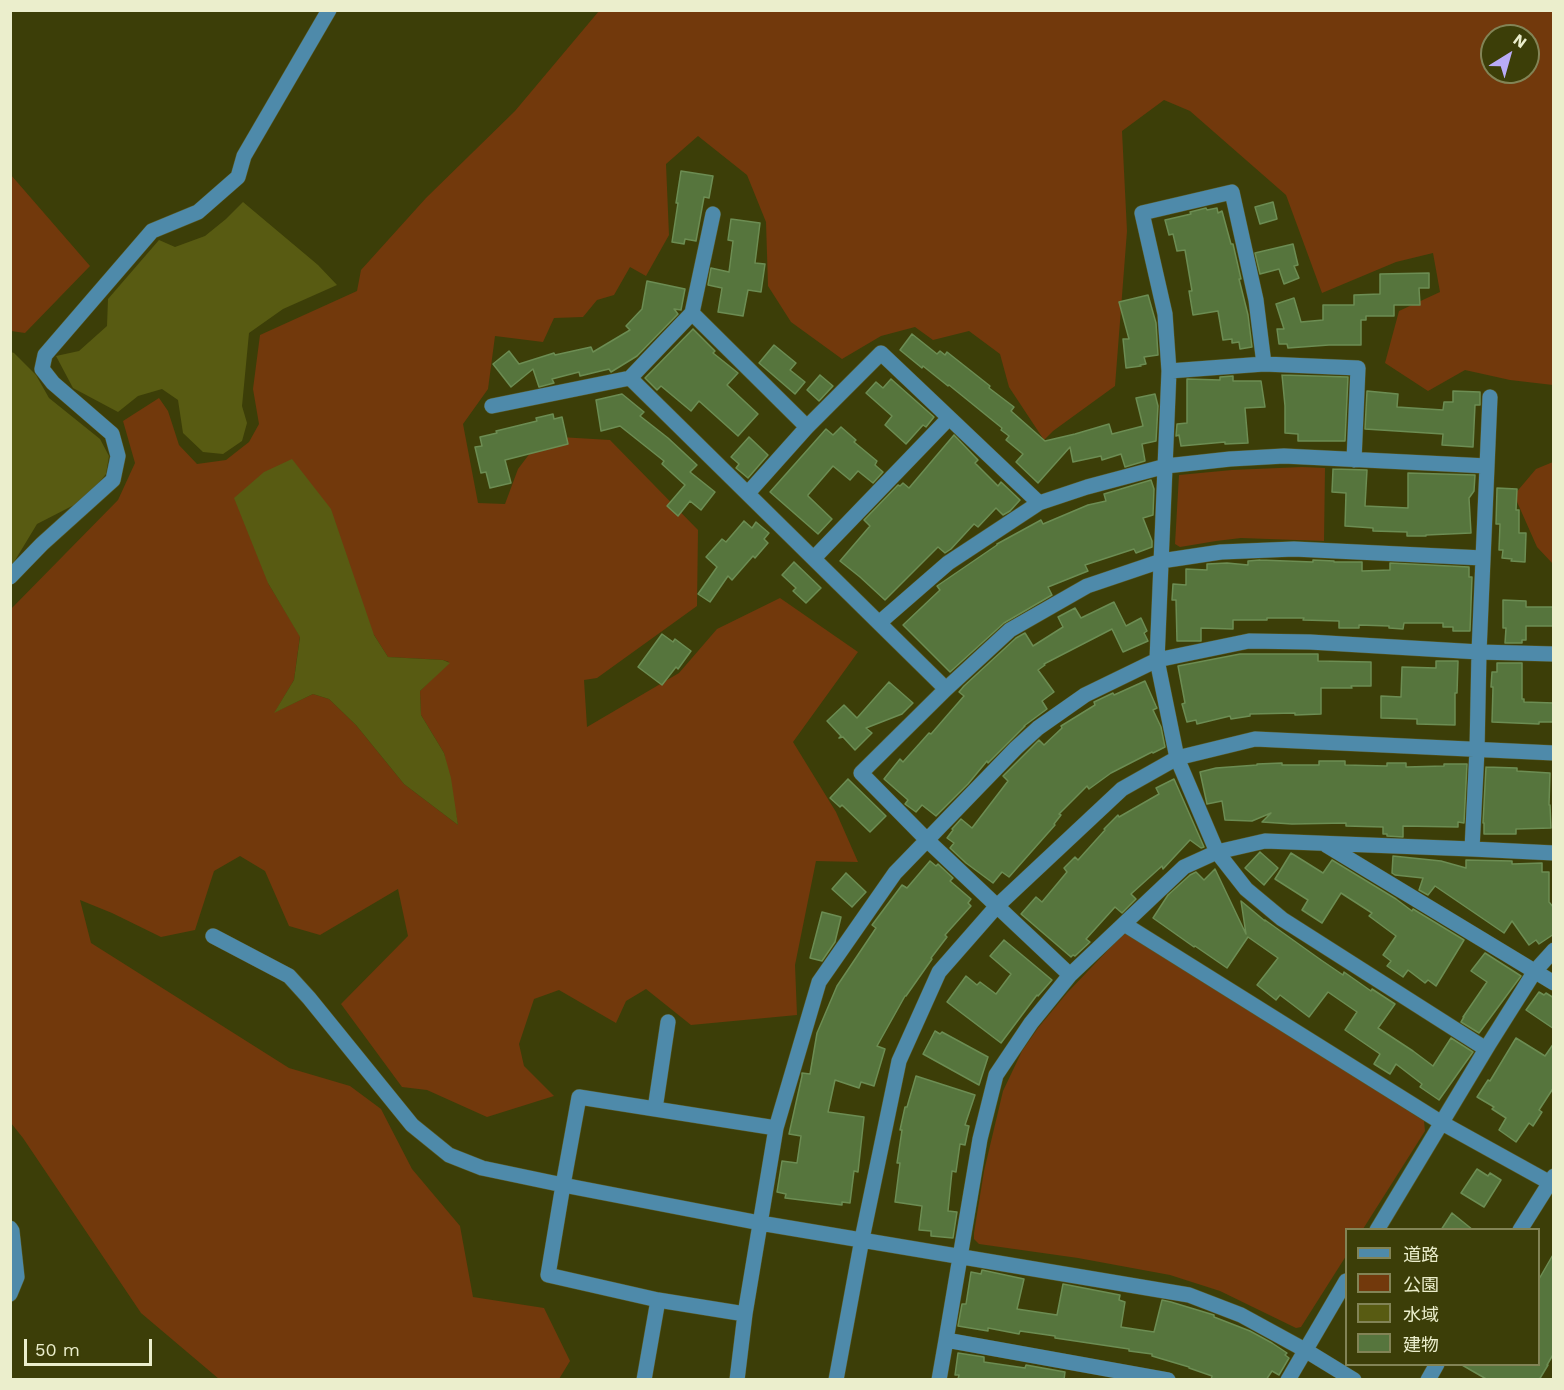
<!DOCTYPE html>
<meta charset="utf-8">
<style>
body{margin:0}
#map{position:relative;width:1564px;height:1390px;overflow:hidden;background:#3c3e08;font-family:"Work Sans","Noto Sans JP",sans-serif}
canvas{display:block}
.frame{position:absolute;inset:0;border:12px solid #ebeecc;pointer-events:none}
.legend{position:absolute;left:1345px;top:1228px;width:195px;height:138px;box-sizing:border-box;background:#3c3e08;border:2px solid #828456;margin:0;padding:8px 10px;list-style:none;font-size:18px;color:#ebeecc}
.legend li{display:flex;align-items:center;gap:12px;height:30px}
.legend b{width:30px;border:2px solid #828456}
.north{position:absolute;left:1480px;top:24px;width:60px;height:60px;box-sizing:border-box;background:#3c3e08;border:2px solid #828456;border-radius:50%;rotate:37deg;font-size:16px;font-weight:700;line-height:24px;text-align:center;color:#ebeecc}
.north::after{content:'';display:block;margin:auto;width:21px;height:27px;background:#b9abf7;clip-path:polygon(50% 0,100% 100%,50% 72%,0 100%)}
.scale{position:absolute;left:24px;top:1339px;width:128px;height:27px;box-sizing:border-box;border:3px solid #ebeecc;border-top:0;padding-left:8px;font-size:18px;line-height:21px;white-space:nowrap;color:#ebeecc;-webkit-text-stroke:4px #3c3e08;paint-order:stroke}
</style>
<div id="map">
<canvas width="1564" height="1390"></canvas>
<div class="frame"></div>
<ul class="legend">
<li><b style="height:8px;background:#4e8aaa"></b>道路</li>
<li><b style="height:16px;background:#72390c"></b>公園</li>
<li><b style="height:16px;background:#585b12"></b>水域</li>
<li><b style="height:16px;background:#56753d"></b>建物</li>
</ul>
<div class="north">N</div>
<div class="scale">50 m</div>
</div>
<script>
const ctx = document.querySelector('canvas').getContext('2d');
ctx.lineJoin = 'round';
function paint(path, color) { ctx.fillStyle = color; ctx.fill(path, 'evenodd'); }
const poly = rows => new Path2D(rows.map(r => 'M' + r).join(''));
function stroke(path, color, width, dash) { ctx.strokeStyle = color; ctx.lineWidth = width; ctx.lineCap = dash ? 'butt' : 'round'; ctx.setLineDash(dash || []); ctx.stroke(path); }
const green = poly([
 [802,10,1553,11,1553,385,1510,380,1465,370,1428,391,1385,363,1399,311,1440,292,1433,253,1396,262,1322,293,1286,195,1190,111,1164,100,1122,131,1127,231,1115,386,1053,431,1044,440,1009,387,1000,354,969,331,933,340,915,327,881,336,842,359,791,322,768,286,766,222,747,175,698,136,666,164,669,235,646,276,630,267,614,295,597,300,583,317,554,318,543,342,495,336,488,389,463,424,478,503,505,504,518,469,543,436,610,440,698,530,697,606,597,678,584,680,587,727,679,673,717,629,780,598,858,652,793,742,836,812,858,862,816,861,795,965,797,1015,691,1025,646,989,626,1001,616,1023,559,990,534,999,519,1044,524,1066,554,1096,487,1117,427,1090,402,1087,341,1004,408,936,398,889,320,935,289,926,265,871,240,856,214,871,195,930,161,937,112,913,80,900,91,943,289,1068,350,1086,381,1109,412,1169,460,1226,473,1297,544,1308,570,1361,559,1379,219,1379,141,1313,23,1138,11,1123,10,610,118,500,135,463,123,421,159,398,168,411,179,445,197,464,226,460,249,442,259,424,253,389,260,335,357,291,361,270,426,198,515,111,599,11],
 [1492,36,1528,36,1528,72,1492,72],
 [268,583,374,635,388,657,443,660,449,662,420,691,421,715,444,753,458,825,404,784,356,725,329,699,313,694,275,712,294,680,300,636],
 [11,175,90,266,25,333,11,331],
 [1553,462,1553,564,1537,547,1514,495,1536,469],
 [1302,467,1325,468,1324,541,1241,538,1216,541,1180,547,1175,544,1179,475,1232,470],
 [1127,930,1424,1121,1425,1131,1363,1229,1346,1230,1346,1256,1301,1327,1296,1328,1220,1291,1170,1275,1078,1258,979,1244,974,1239,974,1233,984,1171,1003,1091,1022,1051,1038,1028,1067,993]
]);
const water = poly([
 [243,202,318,265,337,285,283,309,249,333,242,406,247,423,242,441,223,454,203,452,183,433,178,400,162,389,138,396,118,412,73,388,56,356,79,351,107,326,108,299,159,240,175,247,205,236,226,219],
 [11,352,14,353,36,375,49,398,100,439,109,456,106,474,97,485,74,505,37,524,11,567],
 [292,459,331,509,374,635,388,657,443,660,450,663,420,691,421,715,444,753,451,778,458,825,404,784,356,725,329,699,313,694,274,713,294,680,300,637,268,583,234,498,264,472]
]);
const building = poly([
 [681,171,713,176,709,198,704,197,696,241,685,239,684,244,672,242,678,203,676,203,681,171],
 [1273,202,1277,219,1260,224,1255,207,1273,202],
 [1206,208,1207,210,1217,208,1218,213,1222,211,1231,244,1233,244,1241,279,1239,279,1248,315,1252,347,1240,349,1239,342,1232,343,1232,339,1223,340,1218,311,1193,315,1189,291,1192,291,1185,250,1177,251,1173,234,1169,235,1165,220,1191,214,1190,212,1206,208],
 [731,219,760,223,755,263,765,264,761,292,748,290,743,316,718,312,722,288,708,285,711,268,729,272,733,241,728,240,731,219],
 [1293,244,1298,265,1294,266,1299,278,1284,284,1279,269,1260,274,1255,253,1293,244],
 [1429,273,1429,288,1419,288,1420,305,1394,305,1394,316,1366,316,1366,320,1361,320,1361,345,1329,345,1288,348,1287,344,1279,344,1277,329,1284,329,1276,304,1294,298,1301,322,1323,320,1323,305,1354,305,1354,295,1380,294,1380,274,1429,273],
 [647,281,685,289,681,310,674,309,678,314,637,356,611,372,609,369,580,376,579,372,552,379,554,383,539,387,533,369,511,387,493,364,509,351,519,364,554,353,555,355,591,347,593,352,630,330,626,326,642,309,647,281],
 [1148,295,1156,323,1158,355,1144,357,1146,364,1140,365,1141,366,1126,368,1123,339,1129,339,1119,302,1148,295],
 [693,329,715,351,713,353,738,373,727,385,758,414,738,436,699,401,691,411,661,386,657,390,645,378,693,329],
 [912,334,937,354,940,351,945,355,947,352,990,386,989,388,1014,407,1011,411,1045,441,1075,434,1109,424,1112,434,1143,426,1136,398,1155,394,1158,406,1156,441,1142,444,1145,461,1125,467,1121,454,1102,460,1101,456,1073,462,1070,447,1038,483,1016,462,1023,454,1006,440,1009,436,1001,430,1002,428,949,385,948,386,923,366,922,368,900,350,912,334],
 [774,345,796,363,790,370,805,382,795,394,759,363,774,345],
 [820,375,833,386,819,401,807,390,820,375],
 [1282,375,1348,377,1345,441,1298,441,1298,434,1285,433,1285,406,1282,375],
 [1233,376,1233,381,1261,381,1265,407,1245,408,1248,443,1225,444,1225,442,1181,446,1179,435,1176,436,1177,424,1187,423,1187,379,1220,380,1220,377,1233,376],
 [891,379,934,417,926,427,923,425,906,444,885,425,892,416,866,393,876,382,883,388,891,379],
 [1367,391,1398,394,1397,407,1443,410,1444,402,1453,402,1453,391,1480,392,1480,405,1475,405,1473,447,1442,445,1443,434,1365,429,1367,391],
 [622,394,644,412,640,416,668,438,697,465,690,472,715,492,701,510,690,501,678,516,667,506,685,485,662,464,664,461,620,426,601,431,596,400,622,394],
 [553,414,554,419,562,417,568,444,505,460,511,483,490,488,486,472,481,473,475,447,482,446,480,437,497,433,496,431,537,421,536,418,553,414],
 [841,427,856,440,854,442,877,461,875,465,883,472,873,483,858,471,850,480,833,466,808,495,808,496,832,519,818,534,770,492,826,429,833,435,841,427],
 [954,435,978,460,975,463,998,486,1001,482,1020,500,1010,511,1003,515,996,508,978,527,974,524,951,549,945,553,938,547,885,600,860,577,840,561,870,526,864,520,898,485,900,486,903,483,909,488,954,435],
 [749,437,768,455,748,478,736,468,739,464,731,457,749,437],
 [1333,469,1367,470,1365,506,1408,508,1408,473,1475,475,1474,491,1469,498,1471,533,1426,535,1426,536,1407,536,1407,532,1373,531,1373,528,1345,526,1346,493,1332,492,1333,469],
 [1151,480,1154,489,1153,515,1143,518,1152,541,1152,547,1136,553,1134,549,1085,565,1088,571,1048,587,1052,595,1004,623,950,672,903,625,940,590,937,586,997,545,997,544,1041,520,1043,524,1088,505,1106,501,1104,494,1151,480],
 [1497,488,1517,489,1516,510,1519,510,1519,533,1526,533,1525,562,1511,561,1512,559,1502,558,1503,550,1499,550,1500,524,1496,524,1497,488],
 [744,521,752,528,756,522,769,533,764,539,768,543,755,558,753,556,732,580,728,576,710,602,698,594,717,567,706,557,722,539,726,542,744,521],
 [1260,560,1313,562,1313,560,1334,561,1334,562,1362,562,1362,571,1390,570,1390,563,1469,567,1469,577,1472,577,1470,631,1453,631,1453,627,1443,627,1443,623,1404,623,1403,629,1389,628,1389,626,1359,625,1359,628,1339,628,1339,621,1303,620,1304,618,1267,618,1267,620,1233,620,1233,629,1201,628,1201,641,1177,641,1176,600,1172,600,1173,584,1186,585,1186,569,1207,570,1207,564,1227,563,1248,565,1248,561,1260,560],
 [794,562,821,588,806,603,793,591,796,588,782,575,794,562],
 [1503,600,1526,601,1526,607,1554,607,1554,626,1526,626,1526,640,1522,640,1522,643,1505,643,1506,628,1503,628,1503,600],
 [1114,602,1126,626,1141,618,1147,631,1144,633,1148,641,1123,652,1112,629,1044,664,1045,665,1038,670,1054,692,1042,701,1047,709,1024,726,1025,726,988,763,987,761,968,784,936,816,922,805,916,812,905,804,908,800,884,779,900,759,903,762,929,733,931,734,964,696,959,692,964,686,1016,638,1025,633,1033,646,1063,627,1058,617,1075,608,1081,618,1114,602],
 [662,634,673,642,675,639,691,651,678,669,676,667,662,685,638,667,662,634],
 [1240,654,1318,654,1318,661,1371,662,1371,686,1351,686,1352,688,1321,688,1321,714,1295,715,1295,713,1250,714,1250,716,1231,719,1230,716,1197,724,1196,720,1187,722,1182,704,1185,703,1178,666,1240,654],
 [1436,661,1458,661,1457,693,1455,693,1455,725,1417,724,1417,719,1381,718,1381,696,1401,697,1402,667,1436,668,1436,661],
 [1497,663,1522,663,1522,699,1524,699,1524,702,1554,703,1554,722,1539,722,1539,724,1492,722,1493,687,1491,687,1492,672,1497,672,1497,663],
 [1145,681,1156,706,1157,708,1153,710,1161,727,1165,747,1153,753,1152,752,1111,773,1089,789,1087,786,1059,814,1061,815,1054,824,1055,825,1009,877,1002,872,993,883,966,863,950,848,954,843,947,838,953,830,952,829,961,819,972,828,1008,781,1003,776,1039,740,1044,745,1062,728,1061,726,1095,705,1094,702,1113,693,1114,695,1145,681],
 [889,682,913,703,902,714,866,728,872,733,855,750,843,737,839,738,841,736,827,721,844,705,857,718,889,682],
 [1319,761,1345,761,1345,765,1387,766,1387,763,1406,763,1406,767,1444,766,1444,764,1467,764,1464,823,1458,822,1458,827,1403,826,1403,837,1387,836,1387,834,1383,834,1383,827,1346,826,1346,823,1292,824,1262,822,1271,813,1252,821,1225,820,1222,801,1207,804,1200,772,1216,768,1257,765,1257,764,1282,763,1282,765,1319,765,1319,761],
 [1486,767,1517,768,1517,771,1550,773,1549,805,1550,805,1551,828,1516,829,1516,834,1484,834,1484,823,1483,823,1486,767],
 [848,779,886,816,870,832,842,805,840,807,830,798,848,779],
 [1174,779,1204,847,1201,848,1190,840,1163,869,1162,866,1131,894,1136,899,1122,913,1115,907,1086,939,1090,942,1075,956,1073,955,1071,957,1021,914,1036,897,1042,902,1067,872,1064,868,1075,857,1078,860,1105,830,1104,829,1118,815,1119,817,1159,794,1156,788,1174,779],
 [1260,852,1278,868,1264,885,1245,868,1260,852],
 [1291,853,1323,873,1332,860,1396,899,1412,911,1413,909,1464,940,1436,986,1428,980,1425,983,1408,970,1403,977,1387,966,1391,961,1383,955,1396,936,1369,916,1372,913,1341,893,1322,923,1302,910,1308,900,1275,879,1291,853],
 [1393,856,1441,861,1466,868,1466,860,1512,861,1512,864,1542,863,1542,872,1549,872,1549,902,1554,908,1554,934,1539,944,1536,940,1529,945,1512,921,1504,933,1435,886,1428,895,1419,890,1423,878,1395,875,1392,873,1393,856],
 [930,861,936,866,938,864,953,878,950,881,971,899,968,903,971,906,945,935,947,937,931,958,932,959,906,996,905,996,877,1046,885,1049,874,1086,861,1082,859,1088,835,1080,828,1112,864,1117,858,1172,854,1171,850,1203,842,1202,842,1205,785,1198,786,1194,777,1192,782,1161,797,1163,801,1136,789,1134,802,1076,802,1073,810,1074,817,1033,837,986,876,928,872,925,902,885,907,888,930,861],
 [1215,869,1246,934,1241,901,1265,921,1265,920,1321,960,1343,975,1344,972,1371,991,1372,989,1395,1004,1378,1028,1413,1051,1433,1066,1451,1038,1473,1052,1439,1100,1420,1087,1422,1084,1396,1064,1390,1074,1374,1064,1380,1054,1345,1030,1357,1012,1328,992,1309,1017,1280,995,1276,1000,1257,985,1278,958,1248,937,1227,968,1195,946,1194,947,1153,918,1168,895,1190,875,1196,872,1204,880,1215,869],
 [846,873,866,892,852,907,832,889,846,873],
 [822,912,841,917,835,942,822,961,810,958,822,912],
 [1004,940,1052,980,1038,996,1037,995,1001,1043,947,1002,966,976,977,985,980,982,996,994,1011,974,990,956,1004,940],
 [1485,953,1521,976,1479,1033,1461,1022,1464,1017,1463,1017,1487,982,1471,971,1485,953],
 [1539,992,1544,995,1546,993,1554,998,1554,1029,1526,1010,1539,992],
 [935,1031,940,1034,942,1032,988,1057,979,1085,923,1054,935,1031],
 [1516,1038,1545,1056,1554,1043,1554,1087,1539,1110,1542,1112,1533,1126,1529,1123,1516,1142,1499,1130,1506,1118,1492,1109,1494,1107,1477,1097,1488,1080,1490,1081,1516,1038],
 [916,1076,975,1095,965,1125,969,1126,965,1145,960,1144,956,1172,952,1171,948,1211,957,1212,953,1238,931,1236,931,1231,919,1230,922,1206,895,1202,900,1163,897,1163,902,1130,900,1130,905,1107,907,1107,916,1076],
 [1477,1169,1488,1176,1490,1173,1501,1180,1484,1207,1461,1193,1477,1169],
 [1452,1213,1473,1230,1441,1230,1452,1213],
 [1554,1253,1554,1353,1547,1365,1548,1365,1539,1380,1488,1380,1462,1365,1539,1365,1539,1279,1554,1253],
 [982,1270,1024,1279,1017,1309,1057,1315,1063,1284,1120,1295,1119,1300,1125,1302,1121,1327,1154,1332,1162,1300,1171,1302,1214,1315,1214,1317,1250,1331,1272,1343,1287,1353,1285,1355,1289,1358,1279,1375,1272,1371,1266,1380,1211,1380,1212,1376,1189,1368,1189,1367,1152,1356,1152,1354,1129,1351,1129,1349,1055,1338,1055,1336,1020,1331,1019,1334,988,1328,988,1331,958,1326,962,1304,966,1304,971,1272,981,1274,982,1270],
 [958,1353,984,1357,984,1362,1025,1368,1026,1365,1065,1372,1064,1380,958,1379,959,1375,955,1375,958,1353]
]);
const minor = poly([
 [713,214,692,313,807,427,881,353,1039,503],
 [1264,364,1169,371,1165,314,1142,213,1232,192,1256,300,1264,364,1358,368,1354,460],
 [630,378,879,623],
 [492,406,630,378,692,313],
 [748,493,807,427],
 [814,558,949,418],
 [1483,558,1294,549,1221,552,1161,561,1087,586,1010,630,946,689,879,623,948,563,1039,503,1087,487,1166,466,1230,459,1284,456,1487,466],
 [10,577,42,544,113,480,118,456,112,434,53,383,42,369,45,355,152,231,198,212,238,177,244,156,329,10],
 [946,689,861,773,927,840,1016,748,1038,728,1085,695,1157,660,1249,641,1310,642,1479,652,1490,397],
 [1326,845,1554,983],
 [1472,849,1554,853],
 [1124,924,1442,1123,1554,1185],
 [213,936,289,976,309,998,412,1125,449,1155,482,1168,563,1185,579,1097,655,1109],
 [1070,975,1184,867,1217,852,1177,758,1157,660,1169,371],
 [668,1022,655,1109,776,1128,819,982,895,873,927,840,1070,975,1031,1023,996,1075,980,1139,946,1340,1168,1380],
 [1486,1049,1282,919,1246,889,1217,852,1265,841,1472,849,1477,750,1479,652,1554,654],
 [10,1228,12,1231,17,1277,10,1294],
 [1377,1230,1489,1044,1535,971,1554,950],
 [1520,1230,1554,1176],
 [658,1300,745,1314,737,1380],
 [745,1314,776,1128],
 [644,1380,658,1300,548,1275,563,1185,760,1223,1189,1295,1241,1315,1305,1350,1354,1380],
 [836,1380,862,1239,899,1061,939,972,996,907,1122,789,1177,758,1255,739,1554,753],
 [939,1380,946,1340],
 [1288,1380,1346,1281],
 [1428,1380,1437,1364]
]);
paint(green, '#72390c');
paint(water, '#585b12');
paint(building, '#56753d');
stroke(building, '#6c8d53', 1.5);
stroke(minor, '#585a27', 16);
stroke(minor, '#4e8aaa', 15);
</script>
